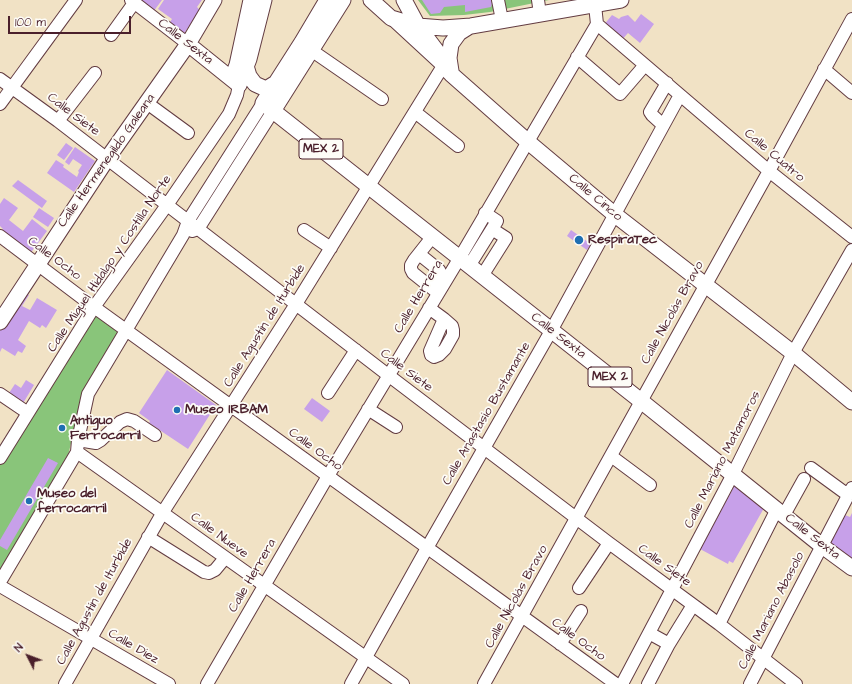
<!DOCTYPE html>
<meta charset="utf-8">
<style>
body{margin:0}
#map{position:relative;width:852px;height:684px;overflow:hidden;background:#f1e2c5;font-family:"Architects Daughter",sans-serif}
canvas{display:block}
.north{position:absolute;left:8px;top:636px;width:40px;height:40px;-webkit-text-stroke:3px #fdfcf7;paint-order:stroke;rotate:312deg;font-size:11px;font-weight:700;line-height:16px;text-align:center;color:#4a1f2b}
.north::after{content:'';display:block;margin:auto;width:14px;height:18px;background:#4a1f2b;clip-path:polygon(50% 0,100% 100%,50% 72%,0 100%)}
.scale{position:absolute;left:8px;top:16px;width:123px;height:18px;box-sizing:border-box;border:2px solid #4a1f2b;border-top:0;padding-left:5px;font-size:12px;line-height:14px;white-space:nowrap;color:#4a1f2b;-webkit-text-stroke:3px #fdfcf7;paint-order:stroke}
</style>
<div id="map">
<canvas width="852" height="684"></canvas>
<div class="north">N</div>
<div class="scale">100 m</div>
</div>
<script>
const ctx = document.querySelector('canvas').getContext('2d');
ctx.lineJoin = 'round';
function paint(path, color) { ctx.fillStyle = color; ctx.fill(path, 'evenodd'); }
const poly = rows => new Path2D(rows.map(r => 'M' + r).join(''));
function stroke(path, color, width, dash) { ctx.strokeStyle = color; ctx.lineWidth = width; ctx.lineCap = dash ? 'butt' : 'round'; ctx.setLineDash(dash || []); ctx.stroke(path); }
function label(font, color, halo, rows, align = 'center') {
  ctx.font = font + ' "Architects Daughter",sans-serif'; ctx.lineWidth = 3.5; ctx.setLineDash([]); ctx.textBaseline = 'middle'; ctx.strokeStyle = halo; ctx.fillStyle = color; for (const [text, x, y, turn = 0] of rows) {
    ctx.save(); ctx.translate(x, y); ctx.rotate((+turn || 0) * Math.PI / 180); ctx.textAlign = isNaN(turn) ? turn : align; if (halo) ctx.strokeText(text, 0, 0); ctx.fillText(text, 0, 0); ctx.restore();
  }
}
const green = poly([
 [418,0,549,0,490,12,464,15,430,16],
 [94,308,120,331,81,400,68,456,0,576,0,461]
]);
const building = poly([
 [142,0,162,0,153,12,140,2],
 [164,0,202,0,197,7,200,10,183,35,168,25,172,19,158,9],
 [422,0,491,0,492,3,491,7,465,12,465,5,444,7,440,13,431,14],
 [641,14,654,24,640,43,628,33,621,41,603,26,612,15,619,19,621,17,628,15,635,22],
 [66,143,73,148,64,160,57,155],
 [75,147,95,161,74,192,47,173,56,160,64,165,63,167,77,177,79,172,78,171,82,165,73,159,69,165,65,162],
 [18,180,47,201,42,208,12,186],
 [4,198,18,208,9,220,23,231,32,219,47,231,29,255,0,233,3,229,0,226,0,204],
 [39,208,54,218,48,227,33,217],
 [571,230,591,244,587,250,567,236],
 [23,291,29,295,22,306,30,310,37,298,57,310,46,328,42,325,40,328,29,321,18,340,26,346,22,353,18,351,15,356,2,348,0,352,0,328],
 [167,370,216,405,188,449,149,423,150,421,139,413],
 [26,380,34,385,22,405,7,396,15,384,21,388],
 [312,398,330,411,322,422,304,409],
 [48,458,58,463,7,550,0,546,0,540],
 [735,485,764,508,733,563,729,561,728,564,700,549],
 [852,513,852,561,827,547,845,515,850,517]
]);
const minor = poly([
 [131,0,188,44],
 [498,0,502,20],
 [538,0,540,14],
 [597,24,769,171,852,237],
 [111,35,134,3],
 [311,50,382,99],
 [577,57,620,94,645,65],
 [824,69,852,93],
 [0,79,58,121,388,375,609,543,719,624,796,684],
 [147,103,188,133],
 [0,104,76,0],
 [415,112,458,146],
 [58,121,95,73],
 [663,125,652,115,650,112,667,83],
 [304,230,331,248],
 [192,231,198,229,273,111],
 [0,236,94,307,616,684],
 [433,236,414,260,411,265,411,269,413,273,438,293],
 [419,254,439,270,440,272,431,287],
 [469,266,497,221,485,213],
 [482,276,506,238,492,229],
 [429,308,444,319,452,326,453,330,453,335,445,349,439,355,434,357,431,355,430,351,444,319],
 [328,393,356,350],
 [0,394,28,413],
 [368,409,396,427],
 [78,440,96,443,101,440,120,422,127,419,134,421,155,435],
 [77,452,403,684],
 [611,456,650,485],
 [0,458,94,307,167,205,229,114,237,95,239,85],
 [811,468,848,495],
 [784,515,804,479],
 [148,537,204,572,209,573,215,570,225,558],
 [0,582,77,452,78,440,88,394,183,235,188,221,263,103],
 [0,586,169,684],
 [579,588,609,543],
 [719,624,777,509],
 [560,644,581,611],
 [669,644,693,605],
 [65,684,163,512,296,304,443,66,391,18],
 [207,684,328,476,459,259,597,24,595,5],
 [351,684,427,548,551,331,680,95],
 [484,684,769,171,852,19],
 [622,684,733,474,793,353,852,250],
 [648,684,669,644,649,633],
 [750,684,852,488]
]);
const major = poly([
 [327,0,302,42,263,103,641,401,822,546,852,568],
 [371,0,391,18,418,26,443,28,471,26,621,0],
 [404,0,418,26,442,58,443,66,451,74,527,141,614,214,793,353,852,402],
 [188,44,239,85,249,59,264,0],
 [246,66,249,76,255,84,266,89,274,84],
 [451,71,449,58,451,44,459,33,470,26],
 [234,73,237,65,251,0],
 [273,111,343,0],
 [0,322,107,159,188,44,214,0]
]);
const markers = [
 [579,240,5,"#1f6fb2"],
 [177,410,4,"#1f6fb2"],
 [62,428,4,"#1f6fb2"],
 [29,501,4,"#1f6fb2"]
];
const shields = [
 [321,149,44],
 [610,377,44]
];
const shieldNames = [
 ["MEX 2",321,149],
 ["MEX 2",610,377]
];
const streetNames = [
 ["Calle Sexta",185,42,38],
 ["Calle Siete",73,115,37],
 ["Calle Cuatro",774,156,40],
 ["Calle Hermenegildo Galeana",107,161,-55],
 ["Calle Cinco",595,198,40],
 ["Calle Ocho",54,259,37],
 ["Calle Miguel Hidalgo y Costilla Norte",110,264,-56],
 ["Calle Herrera",419,297,-59],
 ["Calle Nicolás Bravo",673,313,-61],
 ["Calle Agustín de Iturbide",265,326,-58],
 ["Calle Sexta",558,336,38],
 ["Calle Siete",406,371,37],
 ["Calle Anastasio Bustamante",487,414,-60],
 ["Calle Ocho",315,450,36],
 ["Calle Mariano Matamoros",723,460,-63],
 ["Calle Nueve",219,536,36],
 ["Calle Sexta",812,537,38],
 ["Calle Siete",664,566,36],
 ["Calle Herrera",253,576,-60],
 ["Calle Nicolás Bravo",517,597,-61],
 ["Calle Agustín de Iturbide",95,602,-61],
 ["Calle Mariano Abasolo",772,611,-63],
 ["Calle Ocho",578,640,36],
 ["Calle Diez",133,647,30]
];
const poiNames = [
 ["RespiraTec",588,240],
 ["Museo IRBAM",185,410],
 ["Antiguo",70,421],
 ["Ferrocarril",70,436],
 ["Museo del",37,494],
 ["ferrocarril",37,509]
];
paint(green, '#89c57a');
paint(building, '#c7a0e9');
stroke(minor, '#633c42', 14);
stroke(major, '#633c42', 17);
stroke(minor, '#fff', 12);
stroke(major, '#fff', 15);
for (const [x, y, r, color] of markers) { const dot = new Path2D(); dot.arc(x, y, r, 0, 2 * Math.PI); ctx.fillStyle = color; ctx.fill(dot); stroke(dot, '#fdfcf7', 1.5); }
for (const [x, y, w] of shields) { const box = new Path2D(); box.roundRect(x - w / 2, y - 10, w, 20, 3); ctx.fillStyle = '#fdfcf7'; ctx.fill(box); stroke(box, '#4a1f2b', 1); }
label('bold 12px', '#4a1f2b', null, shieldNames);
label('13px', '#4a1f2b', '#fdfcf7', streetNames);
label('bold 13px', '#4a1f2b', '#fdfcf7', poiNames, 'left');
</script>
